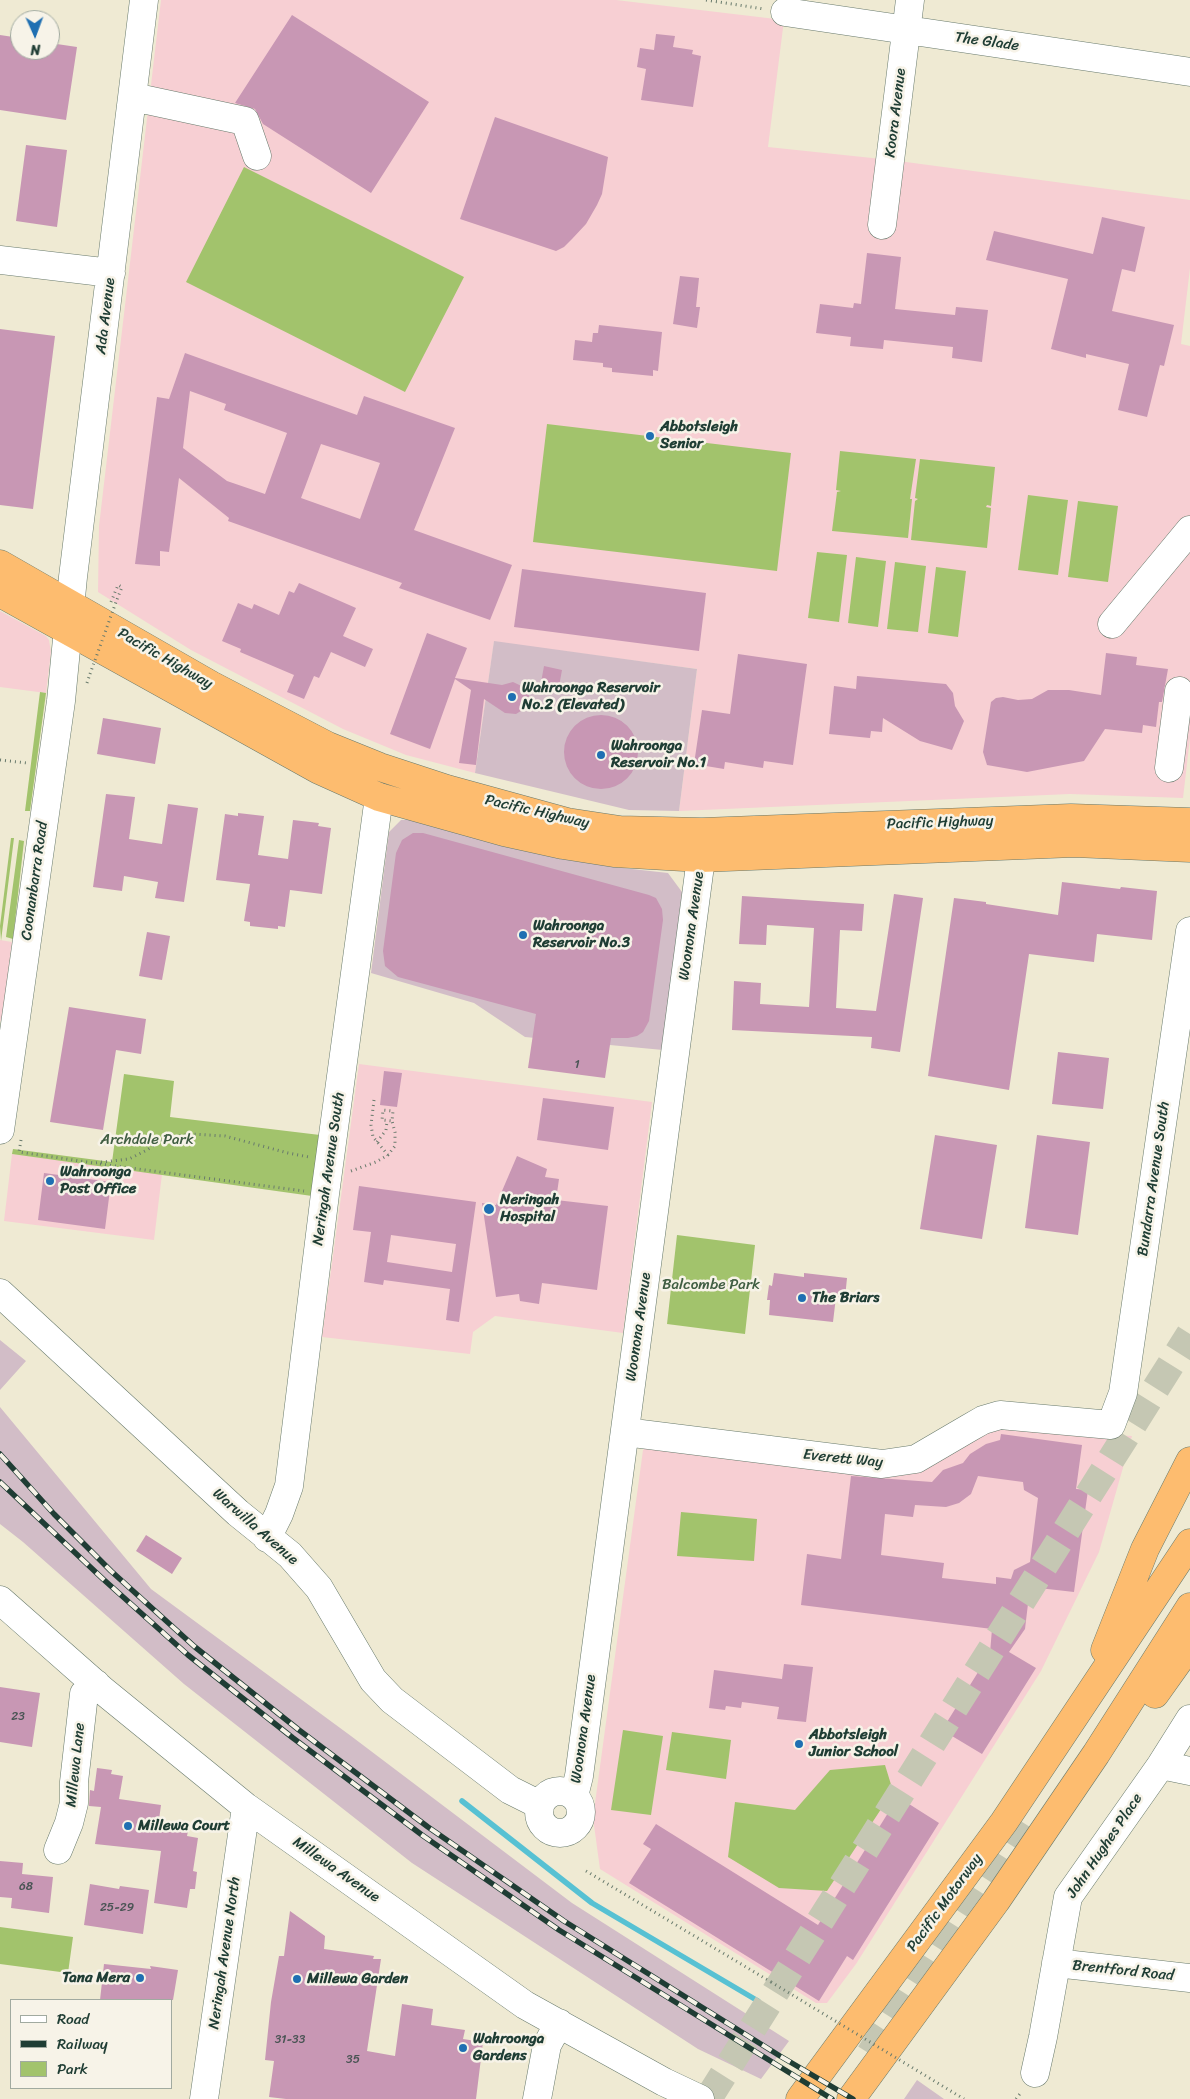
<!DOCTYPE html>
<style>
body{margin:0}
#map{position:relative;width:1190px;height:2099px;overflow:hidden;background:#efead3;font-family:Sriracha,sans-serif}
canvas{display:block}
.legend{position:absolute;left:10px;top:1999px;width:162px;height:90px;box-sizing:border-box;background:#f7f3e8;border:1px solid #a1aaa0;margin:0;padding:6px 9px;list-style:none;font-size:15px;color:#1f3d34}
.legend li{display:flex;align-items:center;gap:10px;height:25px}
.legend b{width:25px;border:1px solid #a1aaa0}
.north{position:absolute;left:10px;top:10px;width:50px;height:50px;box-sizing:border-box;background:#f7f3e8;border:1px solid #a1aaa0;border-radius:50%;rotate:178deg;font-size:14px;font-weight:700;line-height:20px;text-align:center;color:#1f3d34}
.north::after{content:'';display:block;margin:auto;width:18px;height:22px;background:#1f6fb2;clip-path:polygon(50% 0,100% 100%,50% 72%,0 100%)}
</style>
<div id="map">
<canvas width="1190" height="2099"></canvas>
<ul class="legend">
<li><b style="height:6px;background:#fff"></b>Road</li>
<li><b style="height:6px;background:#1f3d34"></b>Railway</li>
<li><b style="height:14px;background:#a2c36c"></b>Park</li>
</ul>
<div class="north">N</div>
</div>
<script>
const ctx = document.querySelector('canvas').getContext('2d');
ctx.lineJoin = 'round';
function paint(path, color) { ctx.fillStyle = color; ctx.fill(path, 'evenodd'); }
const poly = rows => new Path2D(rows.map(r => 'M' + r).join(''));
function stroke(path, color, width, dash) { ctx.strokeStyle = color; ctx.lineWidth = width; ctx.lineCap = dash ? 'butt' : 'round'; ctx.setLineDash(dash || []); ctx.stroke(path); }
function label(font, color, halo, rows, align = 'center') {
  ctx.font = font + ' Sriracha,sans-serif'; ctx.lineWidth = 5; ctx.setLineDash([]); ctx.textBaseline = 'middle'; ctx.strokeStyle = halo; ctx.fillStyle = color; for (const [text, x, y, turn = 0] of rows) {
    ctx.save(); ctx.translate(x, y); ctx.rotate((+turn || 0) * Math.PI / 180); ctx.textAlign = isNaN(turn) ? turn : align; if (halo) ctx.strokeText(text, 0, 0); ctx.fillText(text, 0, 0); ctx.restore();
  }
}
const built = poly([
 [161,0,616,0,784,20,768,147,891,160,1190,200,1190,268,1181,344,1190,346,1190,738,1183,798,1070,794,679,811,697,669,494,642,475,773,406,755,343,729,191,650,98,592,99,526],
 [0,611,46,636,49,640,51,652,46,693,0,687],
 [0,940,12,942,3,1015,0,1022],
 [359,1064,652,1102,623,1333,495,1316,473,1332,470,1354,322,1337],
 [12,1154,162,1174,154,1240,4,1221],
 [987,1427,1132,1436,1099,1552,1041,1671,856,1964,827,2003,816,2003,600,1869,593,1818,643,1450,648,1444,860,1469]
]);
const industrial = poly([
 [494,641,697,669,679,811,629,810,475,773],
 [418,819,563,858,614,867,668,873,682,892,663,1050,525,1037,474,1003,371,973,389,832,401,820],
 [0,1340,26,1361,0,1390],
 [0,1407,151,1589,351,1736,572,1903,789,2041,761,2079,698,2049,412,1863,184,1684,23,1542,0,1524],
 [917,2080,944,2099,904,2099]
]);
const green = poly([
 [244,167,464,277,405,392,186,282],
 [547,424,791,453,777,571,533,542],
 [840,451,916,459,910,499,912,499,908,538,832,531,837,492,841,491,836,490],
 [920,459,995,467,991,506,987,505,986,507,991,508,987,548,911,540,915,501,918,499,915,498],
 [1028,495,1068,500,1058,575,1018,570],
 [1078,501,1118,506,1108,582,1068,577],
 [817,552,847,555,839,622,808,618],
 [856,557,886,561,878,627,848,623],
 [895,562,926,566,918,632,887,629],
 [936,567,966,571,958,637,928,633],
 [40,692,46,693,30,811,25,811],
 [11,838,14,838,1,941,0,926],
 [19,840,24,841,13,939,6,937],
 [124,1074,174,1081,170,1117,320,1135,312,1196,12,1154,13,1149,112,1162],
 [677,1235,755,1245,745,1334,667,1324],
 [681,1512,757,1519,754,1561,677,1556],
 [623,1730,663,1736,651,1815,611,1810],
 [672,1732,731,1740,726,1779,666,1770],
 [885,1765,893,1791,827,1891,779,1888,728,1857,735,1802,795,1810,830,1770],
 [0,1927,73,1937,68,1973,0,1964]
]);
const stream = poly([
 [462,1801,592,1903,758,2001]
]);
const building = poly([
 [292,15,429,102,371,193,263,124,255,109,235,103],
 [656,34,675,36,673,47,693,50,692,54,701,56,693,107,641,100,646,69,637,67,640,48,654,50],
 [0,35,20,38,20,50,50,50,50,43,77,47,66,120,0,110],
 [495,117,608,157,602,194,597,205,586,224,572,239,564,247,556,251,460,219],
 [26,145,67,150,57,227,16,221],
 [1102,217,1145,227,1135,272,1122,269,1112,311,1174,325,1164,366,1160,365,1147,417,1118,410,1129,364,1086,354,1086,358,1051,349,1068,279,986,260,994,231,1093,254],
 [867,253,901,257,895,309,955,315,956,307,988,310,982,362,952,358,953,347,884,340,883,349,850,346,851,337,816,333,820,304,853,308,854,303,861,304],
 [680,276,699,278,696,307,700,307,697,328,673,324],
 [599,325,662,332,658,371,653,370,653,376,612,372,612,368,603,367,603,363,573,360,575,340,592,342,593,333,598,333],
 [0,329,55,336,33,509,0,505],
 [185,353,357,415,364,396,455,428,414,530,512,565,490,620,399,588,402,583,228,521,229,518,179,478,169,552,160,551,160,566,135,564,157,397,169,399],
 [190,391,226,404,224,410,287,433,265,494,227,481,183,448],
 [321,444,380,463,360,519,301,498],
 [522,569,706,593,699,651,514,627],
 [299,583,356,608,343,636,373,649,365,667,331,652,319,678,314,676,304,699,287,692,294,675,240,652,241,649,222,641,238,603,252,609,254,604,279,615,289,591,294,593],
 [427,633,467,648,455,678,502,685,513,682,530,690,527,705,524,709,516,714,505,713,484,699,476,765,459,763,471,690,455,679,430,749,390,734],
 [1106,653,1137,657,1136,665,1168,669,1162,702,1159,702,1156,727,1143,725,1142,733,1105,729,1084,761,1027,772,987,765,983,752,991,702,996,698,1003,697,1018,700,1032,699,1048,690,1069,690,1101,695],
 [738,654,807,664,793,765,764,761,763,768,725,762,724,769,694,764,702,710,730,714],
 [544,666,562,670,558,692,540,688],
 [857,676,946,684,953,693,955,706,964,721,952,750,920,741,883,718,882,732,871,731,870,738,829,734,834,686,856,689],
 '564 752a37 37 0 1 1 74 0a37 37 0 1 1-74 0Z',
 [103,718,161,728,155,764,97,754],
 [106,794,135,797,129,839,162,844,168,804,198,808,184,902,155,898,158,882,124,876,122,891,93,887],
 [238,813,264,816,258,855,288,859,293,820,319,823,318,826,331,828,322,894,290,890,285,927,278,926,278,929,250,926,250,922,244,921,250,884,216,880,225,814,238,816],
 [413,833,423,833,649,895,656,898,662,909,663,920,649,1021,643,1032,637,1036,628,1038,611,1038,605,1078,528,1068,536,1014,398,977,385,966,383,951,396,853,402,840],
 [1062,882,1120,889,1121,887,1157,891,1152,940,1097,934,1094,962,1029,954,1009,1090,928,1076,954,898,986,902,986,904,1058,915],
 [894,894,923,898,900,1052,871,1048,872,1037,732,1030,734,981,761,983,760,1004,809,1007,814,928,767,925,766,945,739,944,742,896,864,904,862,931,840,930,836,1008,876,1011],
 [147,932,170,936,162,980,139,976],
 [69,1007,146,1019,141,1054,116,1050,103,1130,50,1122],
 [1058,1052,1109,1058,1103,1109,1052,1104],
 [384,1071,402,1073,397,1107,380,1105],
 [543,1098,614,1107,608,1150,537,1140],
 [935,1135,997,1145,982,1239,920,1229],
 [1037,1135,1090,1142,1078,1235,1025,1228],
 [517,1156,547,1169,545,1177,559,1179,556,1200,608,1206,597,1290,542,1283,539,1304,520,1301,519,1294,496,1297,482,1203,496,1205],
 [44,1173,111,1182,105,1229,38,1220],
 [359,1186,476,1202,459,1322,446,1320,450,1289,384,1280,383,1285,364,1282,371,1232,353,1230],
 [391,1235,456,1244,452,1272,387,1262],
 [774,1273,804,1277,804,1273,847,1278,845,1298,836,1297,833,1322,769,1315,770,1300,767,1300,769,1285,772,1286],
 [1001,1434,1082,1445,1076,1489,1088,1490,1074,1592,1030,1587,1025,1629,1009,1652,1036,1668,982,1754,942,1730,990,1653,992,1629,801,1605,807,1554,841,1559,851,1476,932,1482,943,1470,963,1463,970,1454,986,1444,1000,1440],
 [978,1476,1023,1482,1024,1490,1038,1498,1030,1562,1014,1570,1011,1579,996,1577,996,1584,942,1578,944,1563,881,1555,885,1514,913,1517,915,1505,946,1507,959,1503,971,1494],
 [146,1535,182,1558,172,1574,136,1551],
 [784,1664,813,1667,806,1722,777,1719,779,1707,742,1702,741,1708,726,1706,725,1710,709,1708,714,1670,782,1679],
 [0,1687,40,1693,32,1747,0,1742],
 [97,1768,112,1770,111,1774,123,1776,119,1799,161,1805,158,1827,188,1831,187,1836,198,1838,193,1871,197,1872,195,1889,190,1889,187,1908,154,1903,161,1851,95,1844,101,1807,89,1806,90,1790,94,1791],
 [898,1797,939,1823,853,1960,847,1956,819,2001,629,1883,651,1849,643,1844,656,1824,818,1925],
 [0,1861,23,1863,22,1874,53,1877,49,1913,11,1908,12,1898,0,1897],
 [90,1884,119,1889,120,1886,149,1890,143,1934,84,1925],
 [290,1911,325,1936,324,1949,374,1956,373,1959,381,1959,367,2051,395,2056,402,2004,433,2009,431,2025,465,2030,463,2039,483,2042,476,2099,286,2099,269,2097,274,2061,265,2060,271,2002,279,1956,284,1956],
 [104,1964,151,1969,150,1966,178,1970,173,2000,100,2000]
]);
const highwayTunnel = poly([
 [870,2054,1019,1820],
 [708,2099,1190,1334]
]);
const path = poly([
 [706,0,764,9],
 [111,602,118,585,122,587,116,602],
 [87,683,90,674],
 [0,760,27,763],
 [374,1100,371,1125,373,1137,388,1155],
 [21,1140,19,1152,94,1163,129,1159,147,1150,164,1138,191,1134,225,1136,288,1153,309,1157],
 [377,1142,386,1130,387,1121],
 [100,1164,304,1191],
 [351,1171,376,1162,388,1155,395,1146,395,1132,392,1121,393,1111,383,1110,382,1120,392,1121],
 [586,1871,771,1982],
 [1016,2099,1022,2091]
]);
const minor = poly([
 [785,12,1190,72],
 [133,97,245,121,257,156],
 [882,225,910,0],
 [0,260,111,273],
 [1112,624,1190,530],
 [1169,768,1179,691],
 [0,1130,61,701,73,577,144,0],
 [0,1293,238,1513,290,1555,319,1588,373,1680,392,1700,510,1790,540,1805],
 [625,1432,882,1464,916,1459,969,1428,983,1420,1000,1415,1111,1425,1123,1393,1190,931],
 [267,1538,279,1514,289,1486,325,1194,379,797],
 [0,1600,101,1689,246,1807,525,2005,664,2082,700,2099],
 [1161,1765,1190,1771],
 '539 1812a21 21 0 1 1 42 0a21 21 0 1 1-42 0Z',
 [574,1796,579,1776,701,858],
 [58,1850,69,1823,74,1803,74,1782,84,1694,96,1684],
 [1056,1963,1190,1978],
 [1035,2073,1043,2037,1068,1897,1161,1765,1190,1719],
 [204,2099,246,1807],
 [537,2099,547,2045,559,2023]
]);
const highway = poly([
 [0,564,211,685,328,746,380,767,447,789,567,822,620,830,702,832,1071,818,1190,822],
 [0,593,319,770,379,797,504,832,563,845,614,853,701,858,1074,843,1190,848],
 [1105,1650,1145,1549,1190,1461],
 [1155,1694,1190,1645],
 [800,2099,1004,1822,1190,1543],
 [851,2099,996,1901,1096,1754,1190,1607]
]);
const rail = poly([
 [0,1454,54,1514,111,1571,195,1647,299,1730,428,1827,564,1921,780,2056,853,2099],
 [0,1482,103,1579,188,1655,293,1738,422,1835,559,1930,832,2099]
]);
const pathBridge = poly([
 [90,674,116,602],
 [771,1982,964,2099]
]);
const markers = [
 [650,436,5,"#1f6fb2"],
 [512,697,5,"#1f6fb2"],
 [601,755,5,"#1f6fb2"],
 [523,935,5,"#1f6fb2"],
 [50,1181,5,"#1f6fb2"],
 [489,1209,6,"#1f6fb2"],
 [802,1298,5,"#1f6fb2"],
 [799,1744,5,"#1f6fb2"],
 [128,1826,5,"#1f6fb2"],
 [140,1978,5,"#1f6fb2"],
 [297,1979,5,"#1f6fb2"],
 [463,2048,5,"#1f6fb2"]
];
const numberNames = [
 ["1",577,1065],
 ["23",18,1717],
 ["68",26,1887],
 ["25-29",117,1908],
 ["31-33",290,2040],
 ["35",353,2060]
];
const streetNames = [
 ["The Glade",987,42,8],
 ["Koora Avenue",896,113,-83],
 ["Ada Avenue",106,316,-83],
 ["Pacific Highway",165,659,30],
 ["Pacific Highway",537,812,13],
 ["Pacific Highway",940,823,-2],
 ["Coonanbarra Road",35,881,-82],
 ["Woonona Avenue",692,926,-82],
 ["Neringah Avenue South",329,1169,-82],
 ["Bundarra Avenue South",1154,1179,-82],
 ["Woonona Avenue",639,1327,-82],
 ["Everett Way",843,1459,6],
 ["Warwilla Avenue",255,1527,41],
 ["Woonona Avenue",584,1729,-82],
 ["Millewa Lane",76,1765,-84],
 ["John Hughes Place",1105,1846,-56],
 ["Millewa Avenue",336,1870,35],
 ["Pacific Motorway",945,1903,-54],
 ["Neringah Avenue North",225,1953,-82],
 ["Brentford Road",1123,1971,6]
];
const poiNames = [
 ["Abbotsleigh",660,427],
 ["Senior",660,444],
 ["Wahroonga Reservoir",522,688],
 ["No.2 (Elevated)",522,705],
 ["Wahroonga",611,746],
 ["Reservoir No.1",611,763],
 ["Wahroonga",533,926],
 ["Reservoir No.3",533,943],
 ["Wahroonga",60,1172],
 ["Post Office",60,1189],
 ["Neringah",500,1200],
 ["Hospital",500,1217],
 ["The Briars",812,1298],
 ["Abbotsleigh",809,1735],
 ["Junior School",809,1752],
 ["Millewa Court",138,1826],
 ["Tana Mera",130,1978,"right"],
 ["Millewa Garden",307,1979],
 ["Wahroonga",473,2039],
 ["Gardens",473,2056]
];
const parkNames = [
 ["Archdale Park",147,1140],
 ["Balcombe Park",711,1285]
];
paint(built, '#f7cfd3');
paint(industrial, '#d2bdc7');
paint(green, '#a2c36c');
stroke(stream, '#57c1d3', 5.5);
paint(building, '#c897b4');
stroke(highwayTunnel, '#c5c7b3', 28, [28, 14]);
stroke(minor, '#687a6c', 29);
stroke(highway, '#687a6c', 29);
stroke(path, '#687a6c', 3, [1, 4]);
stroke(minor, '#fff', 28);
stroke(highway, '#fdbc6f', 28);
stroke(rail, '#1f3d34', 5.5);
stroke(rail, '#f7f3e8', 4, [11]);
stroke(pathBridge, '#687a6c', 3, [1, 4]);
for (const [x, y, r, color] of markers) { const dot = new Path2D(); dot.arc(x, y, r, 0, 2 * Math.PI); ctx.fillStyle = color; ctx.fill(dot); stroke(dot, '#f7f3e8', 2); }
label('12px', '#495454', null, numberNames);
label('15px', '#1f3d34', '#f7f3e8', streetNames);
label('bold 15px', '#1f3d34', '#f7f3e8', poiNames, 'left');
label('15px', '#405e42', '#f7f3e8', parkNames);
</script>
